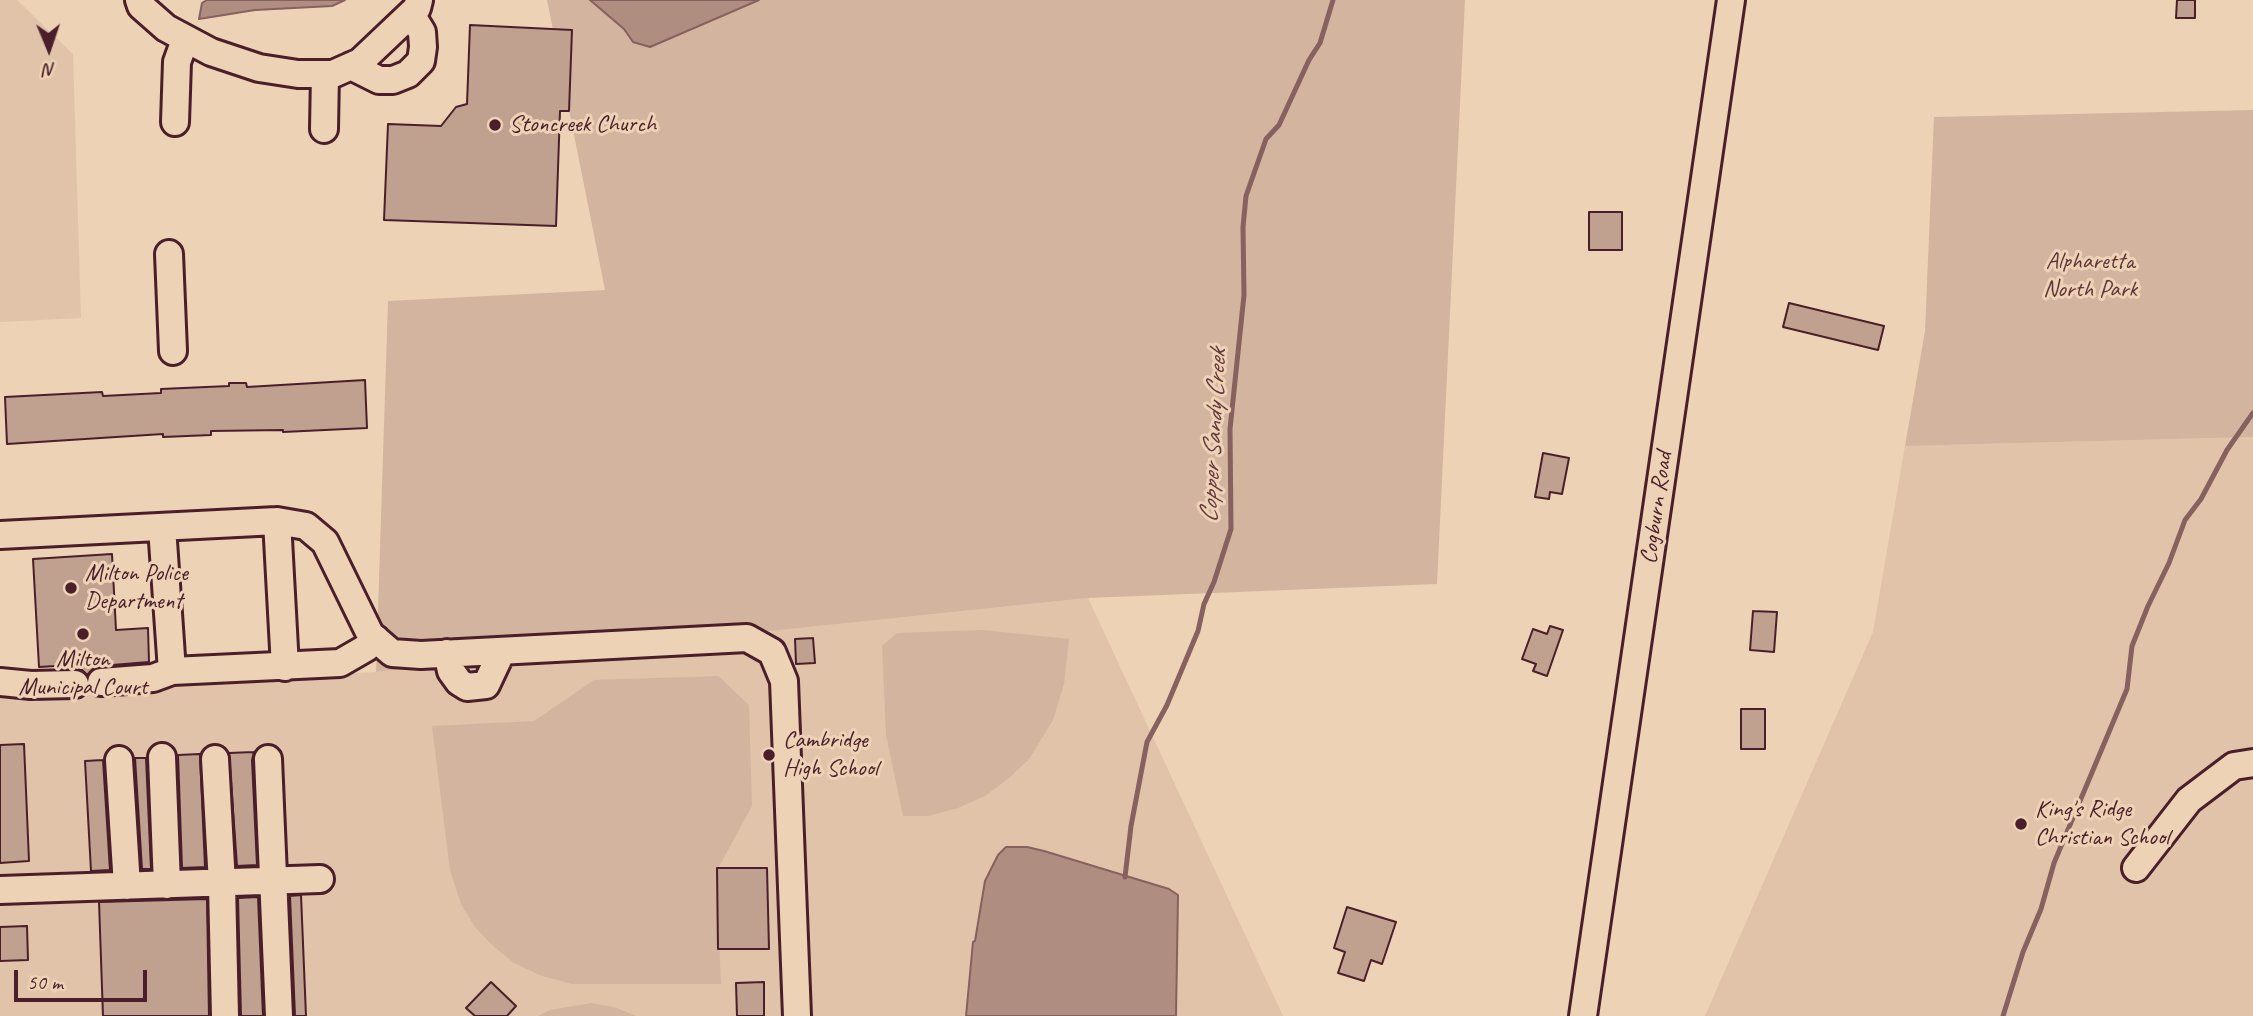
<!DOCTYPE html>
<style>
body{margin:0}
#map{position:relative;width:2253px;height:1016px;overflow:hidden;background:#eed2b5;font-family:Caveat,sans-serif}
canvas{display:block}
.north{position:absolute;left:14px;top:14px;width:70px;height:70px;-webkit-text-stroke:5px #eed2b5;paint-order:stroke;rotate:178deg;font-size:19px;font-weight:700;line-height:28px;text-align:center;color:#4a1f2b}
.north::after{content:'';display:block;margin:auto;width:24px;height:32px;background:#4a1f2b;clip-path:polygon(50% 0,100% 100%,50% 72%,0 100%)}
.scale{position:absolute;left:14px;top:970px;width:133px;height:32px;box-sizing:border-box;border:4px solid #4a1f2b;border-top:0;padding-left:9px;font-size:21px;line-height:24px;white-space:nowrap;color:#4a1f2b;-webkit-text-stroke:5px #eed2b5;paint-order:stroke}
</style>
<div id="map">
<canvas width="2253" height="1016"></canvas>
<div class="north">N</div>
<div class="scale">50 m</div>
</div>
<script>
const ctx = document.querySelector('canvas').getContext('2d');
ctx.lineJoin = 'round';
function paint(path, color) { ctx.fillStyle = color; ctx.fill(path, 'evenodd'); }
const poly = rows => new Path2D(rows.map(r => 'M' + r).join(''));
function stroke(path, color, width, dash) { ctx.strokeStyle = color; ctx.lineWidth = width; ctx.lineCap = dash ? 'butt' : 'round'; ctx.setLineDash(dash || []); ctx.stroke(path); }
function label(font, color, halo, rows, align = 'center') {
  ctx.font = font + ' Caveat,sans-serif'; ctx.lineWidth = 6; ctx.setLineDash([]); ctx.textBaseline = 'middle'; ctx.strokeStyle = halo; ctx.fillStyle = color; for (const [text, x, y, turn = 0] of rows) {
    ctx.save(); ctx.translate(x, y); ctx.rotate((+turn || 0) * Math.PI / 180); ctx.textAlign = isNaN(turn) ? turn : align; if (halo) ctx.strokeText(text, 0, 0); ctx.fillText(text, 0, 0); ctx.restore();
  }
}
const built = poly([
 [0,0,17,0,73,54,81,318,0,322],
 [2253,437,2253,1016,1705,1016,1873,632,1905,446],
 [1088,598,1283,1016,0,1016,0,691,376,672]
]);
const green = poly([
 [547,0,1465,0,1437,584,1088,598,376,672,388,301,605,290],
 [2253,110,2253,437,1905,446,1925,331,1934,117],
 [982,630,1069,639,1064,684,1053,720,1029,759,1009,778,985,796,958,808,928,816,903,816,886,735,882,646,897,633],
 [718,676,749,705,752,806,716,872,721,984,572,984,542,976,514,963,492,945,475,927,461,904,450,870,432,726,534,721,594,680],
 [591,1003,614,1007,636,1016,538,1016,550,1010]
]);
const water = poly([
 [207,0,345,0,332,6,255,10,199,19,202,3,207,0],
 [590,0,759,0,650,47,633,42,624,29,590,0],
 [1006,847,1027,847,1044,851,1169,889,1178,895,1176,1016,966,1016,973,942,975,941,985,881,998,855,1006,847]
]);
const stream = poly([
 [1125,877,1131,826,1147,742,1167,705,1198,631,1204,604,1214,582,1231,529,1230,429,1244,295,1243,227,1246,196,1266,139,1279,125,1309,60,1320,43,1333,0],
 [2003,1016,2023,952,2041,909,2054,863,2127,689,2132,646,2148,606,2169,563,2185,520,2201,499,2227,450,2253,413]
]);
const building = poly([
 [2177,0,2195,0,2195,18,2176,18,2177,0],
 [470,25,572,30,569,111,560,111,556,226,384,220,388,124,441,126,456,107,467,104,470,25],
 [1589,212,1622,212,1622,250,1589,250,1589,212],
 [1789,303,1884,326,1878,350,1783,327,1789,303],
 [365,380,367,428,283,432,283,430,211,431,211,435,163,437,163,434,7,444,5,397,102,392,103,396,161,393,161,389,229,386,229,383,246,383,247,387,365,380],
 [1543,453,1569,458,1562,494,1550,492,1549,499,1535,497,1543,453],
 [112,554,116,630,148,628,149,662,100,666,93,669,87,675,82,670,74,668,74,665,39,667,33,559,112,554],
 [1753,611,1777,612,1774,652,1750,650,1753,611],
 [1550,626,1563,630,1547,676,1533,671,1536,664,1522,659,1533,629,1547,634,1550,626],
 [813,638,815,663,796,664,795,639,813,638],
 [1741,709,1765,709,1765,749,1741,749,1741,709],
 [24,744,29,861,0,863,0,745,24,744],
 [254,752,252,760,257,865,237,866,229,753,254,752],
 [200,754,205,867,182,868,178,755,200,754],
 [135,758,146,758,151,869,142,869,135,758],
 [103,760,110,870,91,871,85,761,103,760],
 [717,868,767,868,769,949,718,949,717,868],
 [301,895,306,1016,295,1016,290,896,301,895],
 [258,897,263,1016,241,1016,238,898,258,897],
 [207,899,209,1016,103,1016,99,902,207,899],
 [1347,907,1396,922,1382,964,1371,960,1364,981,1338,973,1345,952,1334,948,1347,907],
 [27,926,28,960,0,961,0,927,27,926],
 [491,982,516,1006,507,1016,475,1016,466,1008,491,982],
 [764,982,764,1016,737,1016,736,983,764,982]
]);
const minor = poly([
 [139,0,141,6,166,28,211,52,259,68,298,74,333,74,360,62,417,8,419,0],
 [351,66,379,80,393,80,408,74,421,61,423,47,422,32,411,14],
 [175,122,177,62,185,40],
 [324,129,325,74],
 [169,254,173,351],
 [277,521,285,667],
 [162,527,172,671,340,663,366,648,376,639],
 [0,535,277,521,306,526,325,542,370,634,392,653,421,655,747,638,772,652,784,681,797,1016],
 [447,653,451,671,459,682,467,687,486,685,502,651],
 [0,682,31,685,75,684],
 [101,682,153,678,172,671],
 [162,757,167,885],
 [215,759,222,884,225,1016],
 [268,759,279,1016],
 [119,760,127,886],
 [2136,868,2189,800,2234,766,2253,763],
 [0,890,320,879],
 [1583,1016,1731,0]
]);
const markers = [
 [495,125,7,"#4a1f2b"],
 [71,588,7,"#4a1f2b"],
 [83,634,7,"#4a1f2b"],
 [769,755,7,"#4a1f2b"],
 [2021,824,7,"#4a1f2b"]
];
const poiNames = [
 ["Stoncreek Church",509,125],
 ["Milton Police",85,574],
 ["Department",85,602],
 ["Milton",83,660,"center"],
 ["Municipal Court",83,688,"center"],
 ["Cambridge",783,741],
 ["High School",783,769],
 ["King's Ridge",2035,810],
 ["Christian School",2035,838]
];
const parkNames = [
 ["Alpharetta",2090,262],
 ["North Park",2090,290]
];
const streetNames = [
 ["Cogburn Road",1657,508,-82]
];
const waterNames = [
 ["Copper Sandy Creek",1214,436,-87]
];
paint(built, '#e0c3a9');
paint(green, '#d3b49f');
paint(water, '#b08d81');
stroke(water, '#87615f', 2);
stroke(stream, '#87615f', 5);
paint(building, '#c0a08e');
stroke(building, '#4a1f2b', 2);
stroke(minor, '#4a1f2b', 32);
stroke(minor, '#eed2b5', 26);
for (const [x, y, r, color] of markers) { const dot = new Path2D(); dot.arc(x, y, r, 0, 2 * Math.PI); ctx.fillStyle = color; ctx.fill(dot); stroke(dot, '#eed2b5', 2.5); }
label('24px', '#4a1f2b', '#eed2b5', poiNames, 'left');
label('24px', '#5f353c', '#eed2b5', parkNames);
label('24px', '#4a1f2b', '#eed2b5', streetNames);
label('italic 26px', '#643a40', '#eed2b5', waterNames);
</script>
